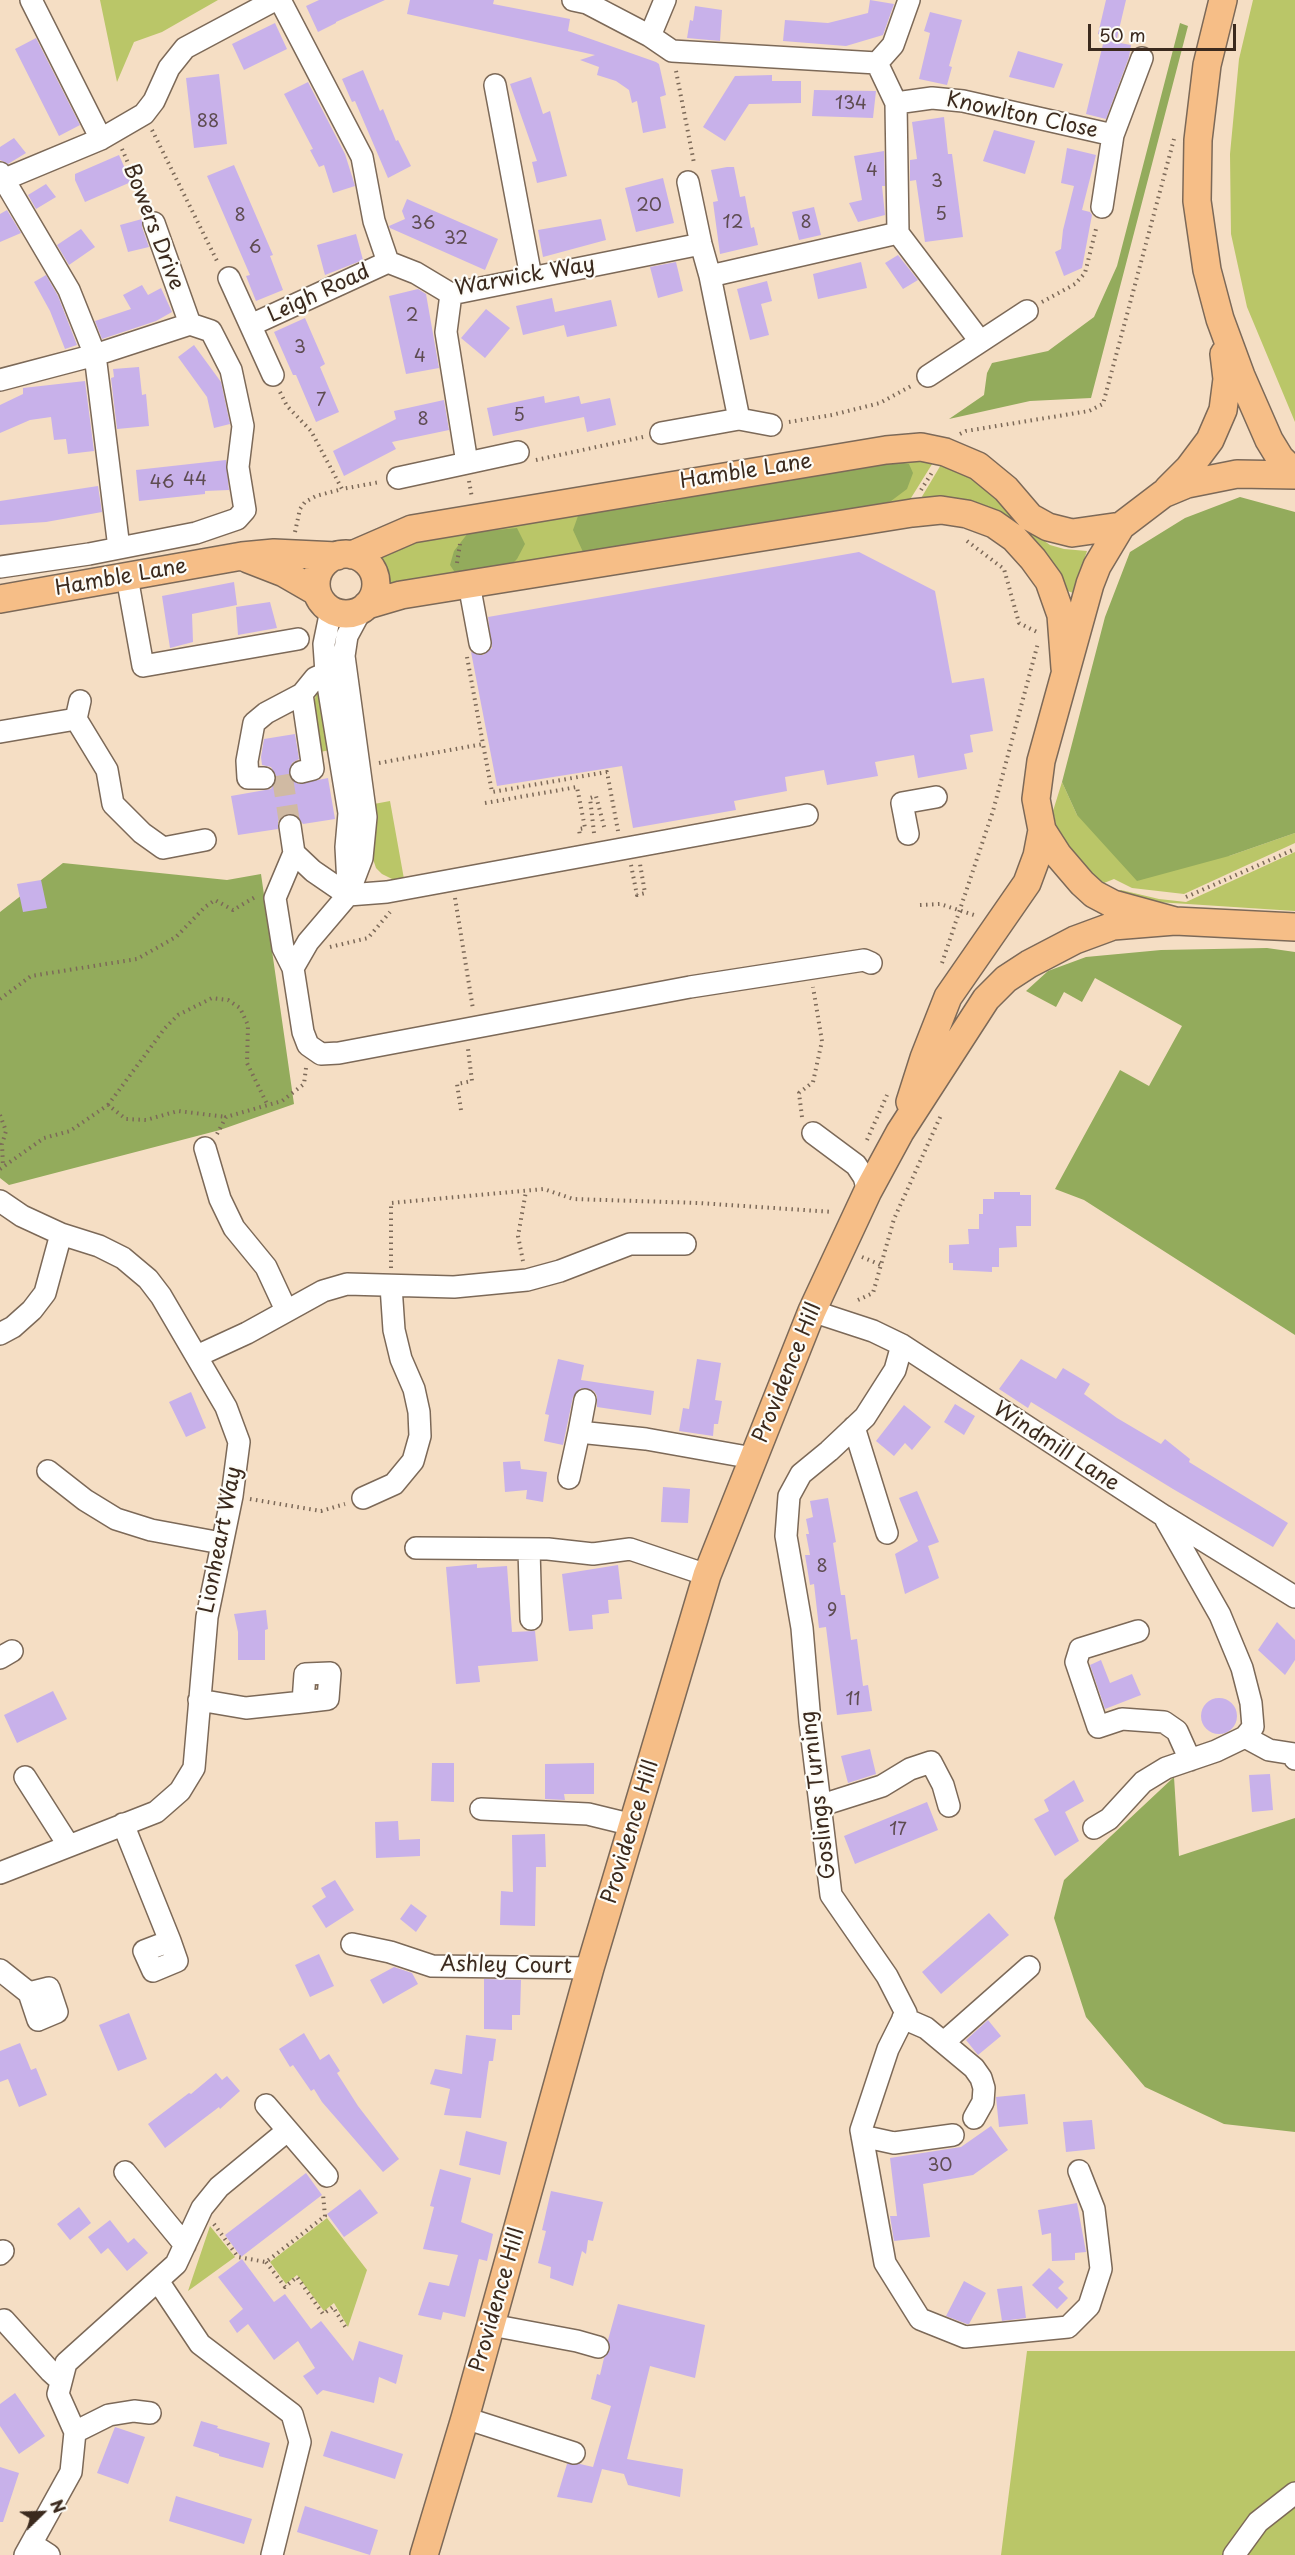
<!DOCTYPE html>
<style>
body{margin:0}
#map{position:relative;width:1295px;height:2555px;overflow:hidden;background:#f5dec4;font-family:"Playpen Sans",sans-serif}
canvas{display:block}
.north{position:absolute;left:12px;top:2483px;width:60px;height:60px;-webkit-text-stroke:4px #fdfcf7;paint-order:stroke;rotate:67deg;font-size:16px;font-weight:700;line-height:24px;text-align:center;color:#3b2a1e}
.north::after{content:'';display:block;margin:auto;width:21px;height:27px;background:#3b2a1e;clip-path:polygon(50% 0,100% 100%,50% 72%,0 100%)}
.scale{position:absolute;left:1088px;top:24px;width:148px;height:27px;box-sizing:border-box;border:3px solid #3b2a1e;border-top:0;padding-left:8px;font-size:18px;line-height:21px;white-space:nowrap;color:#3b2a1e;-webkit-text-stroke:4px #fdfcf7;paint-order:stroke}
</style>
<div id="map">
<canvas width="1295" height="2555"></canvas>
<div class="north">N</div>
<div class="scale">50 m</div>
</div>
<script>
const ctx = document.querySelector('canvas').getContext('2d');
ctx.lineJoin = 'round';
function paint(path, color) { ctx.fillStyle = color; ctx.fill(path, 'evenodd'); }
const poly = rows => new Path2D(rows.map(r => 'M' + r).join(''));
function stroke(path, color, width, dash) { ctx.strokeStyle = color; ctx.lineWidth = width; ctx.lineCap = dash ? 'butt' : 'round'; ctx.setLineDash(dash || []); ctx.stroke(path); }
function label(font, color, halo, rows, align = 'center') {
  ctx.font = font + ' "Playpen Sans",sans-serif'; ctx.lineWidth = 4.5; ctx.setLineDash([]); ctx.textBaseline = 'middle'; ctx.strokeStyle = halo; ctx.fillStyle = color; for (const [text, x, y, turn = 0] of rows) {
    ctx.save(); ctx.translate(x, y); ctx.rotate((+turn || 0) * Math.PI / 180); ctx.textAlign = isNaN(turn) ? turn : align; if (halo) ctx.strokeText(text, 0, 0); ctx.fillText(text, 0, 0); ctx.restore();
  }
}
const green = poly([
 [100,0,218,0,162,32,134,42,117,82],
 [1253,0,1295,0,1295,422,1247,307,1231,234,1230,154,1239,59],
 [904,456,934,461,911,498,909,506,385,591,380,570,371,557,403,542],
 [942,463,968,475,984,486,1025,527,1050,545,1064,549,1087,551,1073,593,1065,590,1044,557,917,505],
 [317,690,320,690,330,750,320,752,313,707],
 [1062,782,1077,815,1229,856,1295,833,1295,843,1184,894,1132,888,1114,879,1104,883,1080,865,1057,830,1053,811],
 [390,801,404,879,394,880,382,874,376,868,372,856,374,804],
 [1295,852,1295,911,1157,902,1117,892,1121,890,1159,899,1186,902],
 [327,2218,367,2270,348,2327,334,2303,324,2311,297,2275,286,2284,270,2262],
 [210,2226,235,2257,188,2291],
 [1027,2351,1295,2351,1295,2555,1001,2555]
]);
const forest = poly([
 [1180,23,1188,26,1091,398,1030,401,949,419,984,395,987,373,992,363,1048,351,1094,317,1117,266],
 [894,462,909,464,913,473,907,489,891,501,867,509,583,552,573,530,578,516,587,513,662,503,720,490],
 [1240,497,1295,512,1295,833,1229,856,1137,881,1077,815,1062,782,1105,617,1130,552,1185,518],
 [517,528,525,544,517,559,508,568,456,574,450,565,454,551,468,533],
 [63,863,227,880,261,874,294,1104,220,1130,9,1185,0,1178,0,912],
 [1267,948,1295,952,1295,1335,1084,1200,1055,1189,1120,1070,1149,1086,1182,1026,1095,978,1082,1002,1064,992,1056,1007,1026,991,1048,971,1086,957,1161,950],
 [1174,1777,1179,1856,1295,1818,1295,2132,1224,2124,1145,2087,1086,2017,1054,1918,1064,1880]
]);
const building = poly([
 [319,0,385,0,336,22,336,23,318,32,306,6],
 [410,0,494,0,493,4,570,19,568,31,656,62,659,64,666,95,660,97,666,128,643,133,637,101,632,103,629,90,616,81,597,75,599,67,580,60,595,55,407,14],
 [870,0,894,4,883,35,846,46,783,41,785,20,828,23,868,13],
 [1106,0,1126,0,1117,38,1098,34],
 [695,6,722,10,720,41,687,38,690,20,693,21],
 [930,12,962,20,949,66,952,67,947,85,919,79,930,33,924,31],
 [275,23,287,49,244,70,232,44],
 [36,38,80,125,59,136,15,49],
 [1104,40,1131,45,1129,57,1106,119,1086,114],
 [1018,51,1063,64,1054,88,1009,77],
 [363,70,380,111,383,109,396,141,398,140,411,166,388,178,355,101,352,102,342,79],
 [219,74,227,144,194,148,186,78],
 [772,75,772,81,801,81,801,103,749,104,725,141,703,127,735,76],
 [531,77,543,114,550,111,567,176,537,183,532,162,537,161,510,84],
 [308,82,345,154,355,186,333,193,324,165,319,167,310,150,313,149,284,94],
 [814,90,876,91,873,118,812,116],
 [944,117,948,154,952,154,963,237,925,242,916,180,910,181,910,160,917,159,912,122],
 [994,130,1035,141,1025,174,983,161],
 [14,138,26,153,8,164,0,160,0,147],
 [1067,148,1096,155,1082,210,1090,212,1092,215,1082,268,1064,276,1055,252,1061,249,1063,230,1074,186,1061,183],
 [884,151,885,186,882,186,885,215,858,222,849,203,862,200,854,156],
 [119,155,131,182,85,202,75,180,75,174],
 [234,165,273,255,270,256,283,290,256,301,246,276,250,275,207,176],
 [727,167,734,167,740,197,745,196,751,228,754,227,758,245,720,254,713,202,718,201,711,170],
 [663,178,674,223,636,232,625,188],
 [46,184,56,197,36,209,28,195],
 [407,199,498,239,485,270,390,228,389,226,405,219,402,211],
 [814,207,821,235,799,240,792,212],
 [7,210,21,233,0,242,0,214],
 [142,219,142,227,149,247,128,252,120,225],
 [601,219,606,240,543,257,538,230],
 [81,229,95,247,69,265,57,245],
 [356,234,363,260,325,275,317,245],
 [898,255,918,280,903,289,885,263],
 [676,262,683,291,658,298,650,267],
 [861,262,867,288,818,299,813,274],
 [46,275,58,296,77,345,65,349,50,311,34,282],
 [767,281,772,301,761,304,769,335,750,340,737,289],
 [142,285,148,295,161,288,172,312,156,321,102,339,95,321,131,309,123,295],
 [418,289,426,294,439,368,406,374,389,296],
 [552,298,555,312,611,300,617,326,567,337,564,325,523,335,516,306],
 [486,309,510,328,485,358,461,338],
 [305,318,325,364,320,367,339,412,316,422,296,375,293,375,274,332],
 [194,345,221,382,230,424,214,428,207,397,178,357],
 [139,367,142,395,146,394,149,426,117,429,111,378,114,377,113,369],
 [85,381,94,451,68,454,66,439,54,440,51,417,30,420,0,433,0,405,23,394,23,388],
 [544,396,545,403,579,396,581,404,610,398,616,425,587,432,584,417,493,436,487,408],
 [444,400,449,430,392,442,396,449,344,476,333,451,396,419,394,411],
 [226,460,229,490,205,491,205,494,139,501,136,470],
 [98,486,102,512,46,522,0,525,0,501],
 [859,552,935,591,952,683,984,678,993,731,970,735,973,752,964,754,967,769,918,778,914,755,875,762,878,776,827,785,824,770,785,777,787,791,734,801,736,810,633,828,622,766,497,786,471,652,483,655,492,648,488,617],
 [234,582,237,605,192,614,193,642,170,648,162,596],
 [270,602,277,628,238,635,236,607],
 [295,734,299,759,292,763,289,776,298,784,328,778,335,819,303,824,295,814,288,814,278,821,278,829,238,835,231,796,271,789,277,777,271,767,262,765,261,757,264,739],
 [41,880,47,908,23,912,17,884],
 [994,1192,1020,1192,1020,1195,1031,1195,1031,1226,1016,1226,1017,1247,999,1248,999,1267,992,1267,992,1272,953,1270,953,1263,949,1263,949,1245,969,1244,968,1229,979,1229,979,1214,983,1214,983,1199,994,1199],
 [558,1359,584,1365,581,1380,654,1391,651,1415,597,1407,597,1396,594,1391,581,1388,573,1397,563,1445,544,1441,549,1415,545,1414],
 [697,1359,721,1363,715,1400,722,1401,718,1424,714,1424,713,1436,679,1431,683,1408,689,1409],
 [1021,1359,1056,1379,1063,1368,1090,1384,1084,1394,1117,1418,1161,1444,1165,1439,1190,1459,1189,1462,1288,1523,1273,1547,1173,1489,1031,1402,1028,1408,999,1389],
 [191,1392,206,1428,186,1437,169,1402],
 [955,1404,975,1416,964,1435,944,1422],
 [904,1405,931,1427,912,1450,905,1443,894,1456,876,1441],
 [520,1461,521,1469,547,1472,543,1502,526,1499,527,1490,505,1492,503,1462],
 [663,1487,690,1489,688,1523,661,1522],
 [917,1491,939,1542,928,1546,939,1578,905,1594,895,1554,918,1541,899,1498],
 [828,1498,836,1542,833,1543,841,1595,845,1595,851,1640,857,1639,863,1686,868,1685,872,1711,837,1715,826,1627,819,1628,814,1584,810,1585,805,1555,810,1555,806,1534,809,1534,806,1519,813,1517,810,1501],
 [477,1564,477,1568,507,1566,512,1632,535,1631,538,1661,478,1666,480,1682,456,1684,446,1567],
 [618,1565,622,1599,608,1600,609,1613,592,1615,593,1629,569,1631,562,1574],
 [266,1610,268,1629,265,1630,265,1660,238,1660,238,1632,234,1614],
 [1277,1622,1295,1640,1295,1660,1285,1675,1258,1650],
 [1101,1660,1110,1683,1132,1674,1141,1695,1105,1709,1090,1665],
 [53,1691,67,1719,17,1743,4,1715],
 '1201 1716a18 18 0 1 1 36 0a18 18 0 1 1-36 0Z',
 [870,1749,876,1774,848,1783,841,1756],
 [432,1763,454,1763,454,1802,431,1801],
 [594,1763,594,1794,564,1794,565,1800,545,1799,545,1764],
 [1270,1774,1273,1810,1252,1812,1249,1775],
 [1074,1780,1084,1801,1065,1812,1079,1841,1055,1856,1034,1819,1049,1811,1044,1800],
 [927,1802,938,1830,855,1864,844,1836],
 [398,1821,399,1840,420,1839,420,1856,376,1858,375,1822],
 [545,1834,546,1867,536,1867,535,1926,500,1925,501,1891,513,1892,512,1835],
 [335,1880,354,1910,326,1928,312,1906,326,1897,321,1888],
 [411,1904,427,1916,416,1932,400,1919],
 [989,1913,1009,1935,941,1994,922,1972],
 [319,1954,334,1986,310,1997,295,1965],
 [394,1967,412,1973,418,1984,383,2004,370,1980],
 [484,1979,521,1980,520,2015,512,2015,512,2030,484,2029],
 [129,2013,147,2059,118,2071,99,2025],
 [988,2020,1001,2036,978,2055,966,2040],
 [304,2033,320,2060,329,2054,340,2071,337,2073,358,2106,399,2159,383,2172,322,2102,314,2089,311,2091,293,2065,290,2067,279,2049],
 [466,2035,496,2039,493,2061,489,2061,481,2118,444,2115,450,2089,430,2084,435,2069,462,2074],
 [20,2043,31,2070,36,2068,47,2095,19,2107,8,2079,0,2082,0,2051],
 [216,2073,222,2080,227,2076,240,2091,220,2109,219,2107,165,2148,148,2124,189,2093,191,2094],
 [1025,2094,1028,2124,999,2127,996,2097],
 [1092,2120,1095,2149,1066,2152,1063,2122],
 [991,2126,1008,2150,973,2175,923,2184,930,2237,894,2241,890,2216,897,2216,890,2158,961,2147],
 [466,2131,507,2142,500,2175,459,2165],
 [440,2169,471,2178,461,2222,493,2234,487,2261,479,2259,465,2317,443,2312,441,2320,418,2315,429,2282,449,2286,458,2255,423,2249,434,2207,430,2206],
 [306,2173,322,2195,241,2257,225,2235],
 [360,2189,378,2213,344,2237,327,2214],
 [551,2191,603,2202,593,2241,588,2240,586,2254,582,2251,573,2286,550,2278,551,2267,538,2263,546,2231,542,2230],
 [1077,2203,1086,2252,1075,2253,1075,2260,1052,2261,1051,2233,1042,2235,1038,2210],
 [79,2207,91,2223,70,2240,57,2224],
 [110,2220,128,2243,134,2238,148,2253,127,2271,108,2248,101,2254,88,2237],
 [242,2259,274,2302,285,2294,311,2329,321,2321,353,2361,359,2341,403,2355,396,2384,379,2377,374,2403,323,2390,317,2395,303,2376,315,2368,298,2341,274,2360,248,2324,237,2333,229,2321,243,2309,218,2277],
 [1049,2268,1064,2282,1058,2288,1068,2298,1057,2309,1032,2285],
 [964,2281,986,2293,969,2324,967,2324,946,2316],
 [1022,2286,1026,2318,1002,2321,997,2289],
 [618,2304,705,2325,695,2378,650,2366,627,2459,683,2469,680,2497,628,2485,624,2474,602,2469,592,2503,557,2497,567,2464,580,2464,593,2467,611,2406,591,2399,597,2374,600,2375,604,2358,610,2350,608,2340],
 [15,2393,45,2436,19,2454,0,2426,0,2404],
 [201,2421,218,2426,217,2428,270,2443,263,2468,219,2456,219,2454,193,2446],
 [115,2427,145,2437,128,2484,97,2473],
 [331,2431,403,2454,395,2479,323,2456],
 [0,2467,19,2473,3,2522,0,2522],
 [176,2496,252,2519,244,2544,169,2521],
 [305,2506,378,2530,370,2555,297,2532]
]);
const minorTunnel = poly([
 [282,775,290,826]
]);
const path = poly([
 [676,71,694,163],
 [152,130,218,263],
 [122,149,146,205],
 [1042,302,1075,284,1085,273,1097,225],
 [280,392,287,406,311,431,342,489,380,482],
 [789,422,832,415,880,403,913,385],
 [960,434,966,431,1089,411,1103,404,1174,139],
 [536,460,643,437],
 [469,481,472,498],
 [921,490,933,471],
 [295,532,300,509,305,502,316,496,342,489],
 [967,541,1004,569,1019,623,1039,633],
 [457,563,460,544],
 [467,657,483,744],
 [379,763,483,744,492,792,607,772,618,831],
 [485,803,577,787,585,828,579,829,580,837],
 [594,833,590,798,596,796,605,830],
 [631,865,637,895,645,893,640,864],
 [1186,897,1295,849],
 [455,898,473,1009],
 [920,905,940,904,977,916],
 [330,947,368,938,390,912],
 [942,963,993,811,1038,643],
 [0,999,31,976,137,959,176,937,205,907,215,900,233,910,257,896],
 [108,1105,165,1028,178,1015,212,998,228,1000,240,1008,248,1025,247,1063,268,1106],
 [461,1110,457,1084,472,1081,468,1049],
 [0,1115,6,1131,2,1144,3,1166],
 [802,1117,799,1093,813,1082,822,1041,813,987],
 [217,1134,226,1117,282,1101,304,1084,306,1068],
 [867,1140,887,1095],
 [0,1169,44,1138,70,1131,108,1105,126,1119,146,1120,178,1111,226,1117],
 [862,1257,881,1265],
 [523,1261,518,1236,526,1191],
 [391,1268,391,1203,544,1189,573,1199,699,1203,833,1212],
 [858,1300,873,1293,894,1219,942,1113],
 [250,1499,321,1511,345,1504],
 [214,2224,238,2257,266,2262,325,2216,323,2194],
 [266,2262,285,2287,297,2277,323,2314,333,2307,346,2328]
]);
const minor = poly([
 [31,0,101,139],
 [280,0,362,157,374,221,388,262,416,273,451,294,701,244],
 [573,0,587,3,650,36,672,51,877,63,893,45,909,0],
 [650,36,665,0],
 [495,85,531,277],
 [896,103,932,98,963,101,1113,135],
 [0,173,69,290,95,355,119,548],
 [0,181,101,139,144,114,154,101,169,68,185,48,275,0],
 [688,182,701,244,710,276,739,419],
 [1102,207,1113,135,1142,58],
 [154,223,190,324],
 [898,233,980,341],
 [710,276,898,233,896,103,877,63],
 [229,278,273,375],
 [451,294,446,332,467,463],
 [251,325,388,262],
 [928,376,1027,311],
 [0,380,95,355,190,324,211,331,231,370,243,426,238,467,245,510,237,519,196,533,89,554,0,567],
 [661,433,739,419,771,425],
 [398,478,518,452],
 [127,577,143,666,298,639],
 [469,584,480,643],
 [331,610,324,644,326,673,349,813,346,847,348,885],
 [361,610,347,636,344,656,366,817,362,858,348,895,308,942,293,968,303,1032,308,1045,321,1054,339,1053,690,987,864,960,871,963],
 [80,701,76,719,107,770,113,804,142,833,163,848,205,840],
 [0,732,76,719],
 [301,772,313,769,302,694],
 [264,778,248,778,247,761,254,723,266,713,302,694,315,678,326,673],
 [290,826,294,853,275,898,283,948,293,968],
 [908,834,902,803,936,797],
 [294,853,313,871,348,895,387,892,807,815],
 [813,1133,856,1165,864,1177,868,1191],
 [205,1148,220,1199,234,1228,266,1267,286,1310],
 [0,1201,22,1216,61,1234,99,1246,123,1258,148,1279,161,1296,226,1407,239,1442,232,1496,207,1617,194,1768,180,1791,156,1812,0,1873],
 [812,1311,873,1331,902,1345,1164,1516,1295,1597],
 [0,1334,13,1327,32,1310,45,1293,61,1234],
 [902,1345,895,1370,865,1417,829,1451,801,1474,789,1496,786,1536,802,1628,810,1722,831,1895,887,1976,906,2013,888,2049,861,2130,885,2263,920,2319,965,2337,1068,2327,1089,2306,1101,2269,1094,2209,1079,2171],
 [197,1356,247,1333,323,1291,347,1284,454,1287,527,1280,560,1271,630,1244,685,1244],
 [854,1427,887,1533],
 [579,1432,585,1400],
 [48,1471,85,1500,116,1519,151,1530,221,1543],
 [569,1478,579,1432,646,1439,753,1458],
 [363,1498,394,1484,413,1461,420,1436,419,1412,414,1389,401,1359,394,1330,391,1286],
 [416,1548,548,1549,593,1554,630,1549,707,1575],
 [529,1549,531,1619],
 [1138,1631,1080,1649,1076,1662,1098,1727,1122,1719,1164,1722,1177,1731,1190,1760],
 [0,1658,12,1651],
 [199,1700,246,1708,303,1702,328,1699,330,1673,305,1674,303,1702],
 [1245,1737,1269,1750,1294,1754,1295,1759],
 [25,1777,69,1846],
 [822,1805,882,1786,910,1769,931,1762,943,1785,949,1806],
 [481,1809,588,1814,633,1825],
 [123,1824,170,1941,144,1951,153,1971,177,1961,170,1941],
 [1094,1828,1109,1819,1143,1782,1166,1768,1216,1751,1245,1737,1253,1727,1251,1703,1242,1668,1220,1615,1166,1520],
 [352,1944,390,1952,432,1966,590,1968],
 [0,1970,29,1993,38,2020,57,2012,49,1988,29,1993],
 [903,2018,926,2028,974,2068,981,2078,984,2088,983,2102,974,2118],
 [944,2042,1029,1967],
 [266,2105,327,2176],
 [862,2136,894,2143,953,2135],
 [125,2172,185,2245],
 [0,2254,3,2251],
 [158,2281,200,2344,292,2414,300,2442,272,2555],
 [4,2320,50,2371,61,2381],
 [491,2325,577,2341,598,2347],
 [465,2418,574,2453],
 [75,2432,109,2415,134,2411,150,2413],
 [32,2544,49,2555],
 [25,2555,71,2472,75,2432,58,2394,66,2363,176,2264,202,2208,219,2187,287,2131],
 [1234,2555,1258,2522,1295,2493]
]);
const major = poly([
 [1223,0,1207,65,1198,140,1197,201,1207,270,1220,319,1241,376,1269,440,1280,458,1295,473],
 [1295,475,1237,474,1187,484,1163,494,1121,526,1097,566,1090,584,1041,761,1036,799,1042,830,1058,855,1082,883,1094,894,1113,904,1175,921,1295,927],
 [1168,489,1189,468,1210,440,1223,410,1227,379,1224,354],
 '316 584a30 30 0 1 1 60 0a30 30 0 1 1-60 0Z',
 [352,555,412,529,886,450,921,447,945,452,978,466,1006,489,1030,517,1048,527,1072,533,1121,526],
 [248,559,284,573,317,592],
 [0,599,242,556,274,553,337,556],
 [367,605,401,595,912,513,941,510,967,514,994,524,1014,538,1033,559,1049,581,1061,615,1065,668],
 [910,1102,924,1058,948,997,1027,883,1037,856,1042,830],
 [424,2555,465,2418,590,1968,707,1575,812,1311,868,1191,900,1132,986,999,1006,979,1029,964,1075,940,1113,926,1175,921]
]);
const numberNames = [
 ["134",851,104],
 ["88",208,122],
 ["4",872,171],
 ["3",937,182],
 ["20",649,206],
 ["5",941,215],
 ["8",240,216],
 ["12",733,223],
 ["8",806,223],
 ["36",423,224],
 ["32",456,239],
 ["6",255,248],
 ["2",412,316],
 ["3",300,348],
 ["4",420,357],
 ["7",321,401],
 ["5",519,416],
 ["8",423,420],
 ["44",195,480],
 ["46",162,483],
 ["8",822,1567],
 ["9",832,1611],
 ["11",853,1700],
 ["17",898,1830],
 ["30",940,2166]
];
const streetNames = [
 ["Knowlton Close",1022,116,12],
 ["Bowers Drive",153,227,69],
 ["Warwick Way",525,277,-10],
 ["Leigh Road",319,294,-25],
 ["Hamble Lane",746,472,-9],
 ["Hamble Lane",121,578,-10],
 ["Providence Hill",788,1373,-68],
 ["Windmill Lane",1056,1447,33],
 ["Lionheart Way",221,1540,-79],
 ["Goslings Turning",819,1795,-97],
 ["Providence Hill",631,1832,-73],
 ["Ashley Court",506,1966,1],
 ["Providence Hill",498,2300,-74]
];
paint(green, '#bac668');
paint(forest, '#93ab5c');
paint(building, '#c8b1ea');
stroke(minorTunnel, '#d0baa3', 21, [21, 10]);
stroke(minor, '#7c6958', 24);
stroke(major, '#7c6958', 30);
stroke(path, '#7c6958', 4, [1.5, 4.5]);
stroke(minor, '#fff', 21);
stroke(major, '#f6be87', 27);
label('18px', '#5e4c51', null, numberNames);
label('21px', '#3b2a1e', '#fdfcf7', streetNames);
</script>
